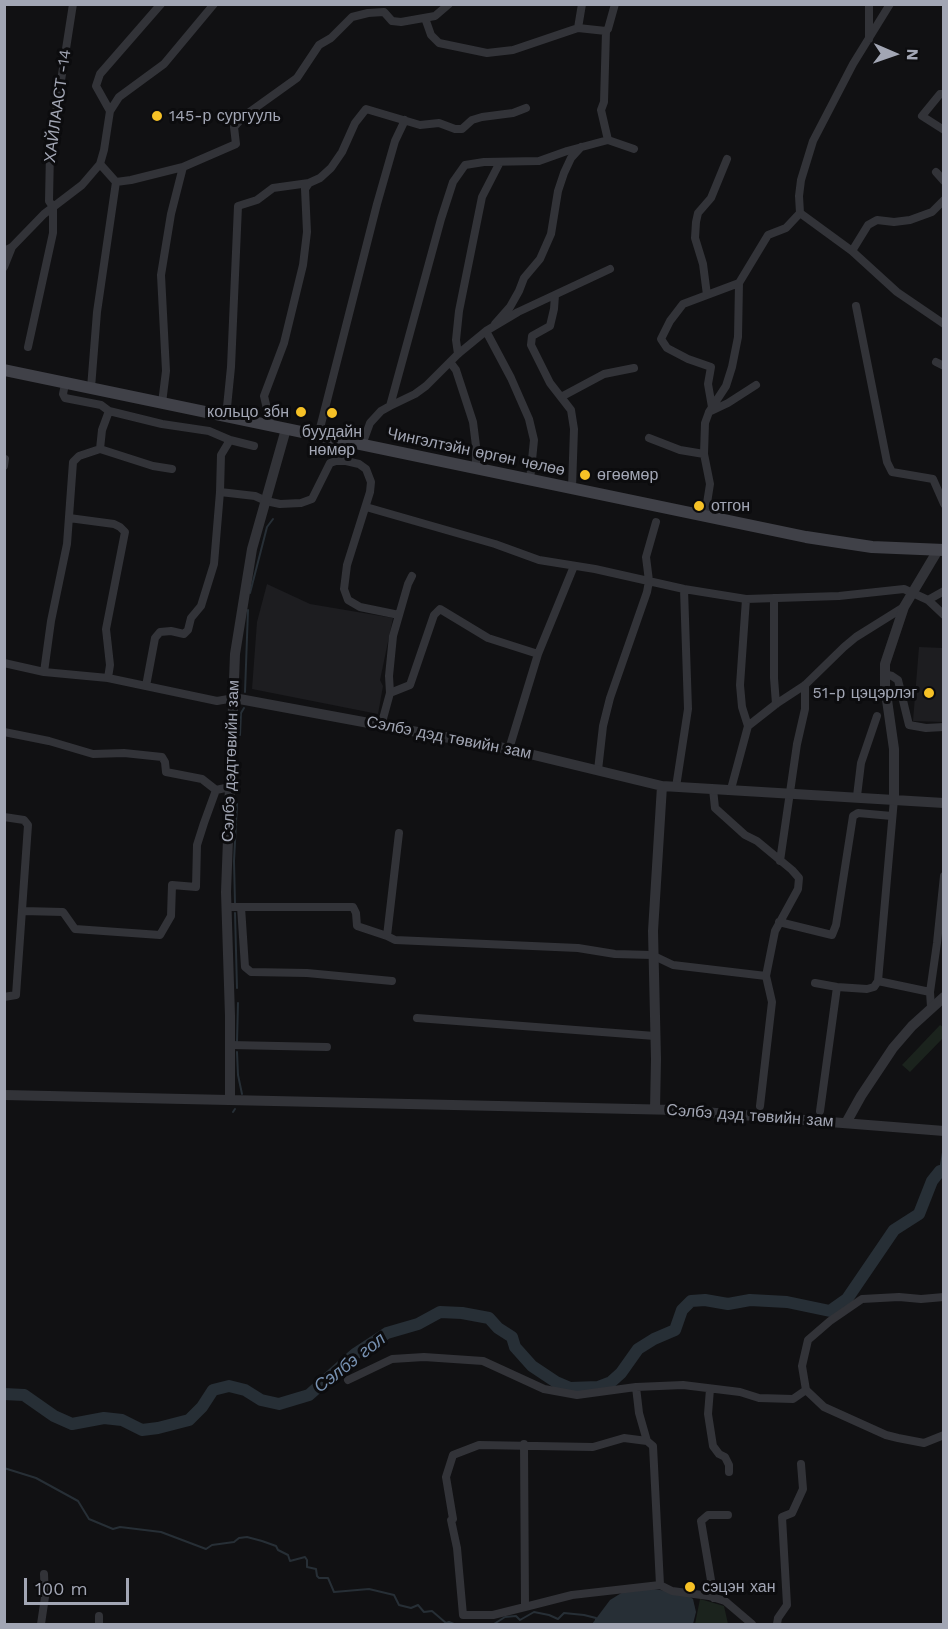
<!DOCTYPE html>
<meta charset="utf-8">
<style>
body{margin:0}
#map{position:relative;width:948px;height:1629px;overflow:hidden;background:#111113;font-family:"Work Sans",sans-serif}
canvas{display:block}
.frame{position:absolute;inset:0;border:6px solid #a2a6b4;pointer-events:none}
.north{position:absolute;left:864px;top:24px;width:60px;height:60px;-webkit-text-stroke:4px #0c0c0e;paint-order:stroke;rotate:92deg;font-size:16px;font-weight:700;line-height:24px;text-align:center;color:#a2a6b4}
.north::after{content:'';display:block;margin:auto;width:21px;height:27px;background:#a2a6b4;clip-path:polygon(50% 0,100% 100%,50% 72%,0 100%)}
.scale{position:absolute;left:24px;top:1578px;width:105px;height:27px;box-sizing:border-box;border:3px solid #a2a6b4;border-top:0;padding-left:8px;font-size:18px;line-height:21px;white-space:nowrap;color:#a2a6b4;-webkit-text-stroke:4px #0c0c0e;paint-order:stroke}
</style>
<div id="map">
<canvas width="948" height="1629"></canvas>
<div class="frame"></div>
<div class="north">N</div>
<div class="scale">100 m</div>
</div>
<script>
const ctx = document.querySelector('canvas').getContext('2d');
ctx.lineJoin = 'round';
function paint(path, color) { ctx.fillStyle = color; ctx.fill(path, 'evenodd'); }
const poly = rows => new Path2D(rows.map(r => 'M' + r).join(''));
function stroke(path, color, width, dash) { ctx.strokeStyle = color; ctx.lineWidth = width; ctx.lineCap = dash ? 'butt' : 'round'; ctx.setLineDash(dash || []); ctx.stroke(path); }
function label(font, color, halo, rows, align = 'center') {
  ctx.font = font + ' "Work Sans",sans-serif'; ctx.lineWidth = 6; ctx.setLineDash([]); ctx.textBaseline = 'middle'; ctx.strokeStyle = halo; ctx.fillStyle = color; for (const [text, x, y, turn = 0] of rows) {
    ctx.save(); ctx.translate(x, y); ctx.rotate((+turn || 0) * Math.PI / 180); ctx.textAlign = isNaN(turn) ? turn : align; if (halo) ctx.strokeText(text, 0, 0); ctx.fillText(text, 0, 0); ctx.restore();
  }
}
const built = poly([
 [267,584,310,604,393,618,380,680,383,686,378,714,252,689,257,622],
 [919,647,943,648,943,722,913,721]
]);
const green = poly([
 [940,1025,943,1027,943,1038,910,1072,902,1065],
 [700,1599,724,1606,728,1624,695,1624]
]);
const water = poly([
 [654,1589,686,1594,693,1599,696,1612,693,1624,592,1624,610,1600,623,1592]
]);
const stream = poly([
 [250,593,267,527,273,519],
 [245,692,248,610],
 [240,735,241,713,244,708],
 [235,903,234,861,237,804],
 [235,913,237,988],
 [237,1042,238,1003],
 [237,1052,238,1075,242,1094],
 [233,1112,235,1109],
 [940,1171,944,1146],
 [4,1468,36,1478,78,1501,89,1519,113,1529,120,1527,161,1532,206,1549,212,1545,234,1542,239,1538,247,1537,262,1541,276,1546,278,1550,288,1555,290,1561,305,1557,307,1560,307,1567,316,1569,317,1576,319,1578,328,1578,334,1592,369,1589,394,1595,399,1605,411,1608,418,1605,424,1612,432,1611,446,1623,449,1622,454,1624],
 [494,1624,505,1617,516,1616,520,1620,534,1612,549,1615,558,1619,564,1613,584,1615,596,1618,596,1624]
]);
const river = poly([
 [4,1394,24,1395,54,1416,72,1424,104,1418,122,1420,142,1430,158,1428,189,1420,202,1407,213,1390,229,1386,245,1390,261,1400,279,1404,309,1395,355,1354,387,1333,418,1324,440,1312,462,1313,489,1318,498,1328,512,1337,515,1347,532,1366,556,1382,570,1388,598,1387,611,1382,621,1373,638,1349,654,1339,675,1330,682,1310,691,1301,705,1300,728,1304,750,1300,787,1302,830,1311,847,1299,894,1230,919,1214,932,1181,940,1171,944,1170]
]);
const minor = poly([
 [425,18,431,35,439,43,487,53,513,50,578,28,606,31,604,102,601,110,608,140],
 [578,28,582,4],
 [606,31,608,29,615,4],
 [869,39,869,4],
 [944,94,940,94,922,116,944,130],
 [110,111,96,86,100,74,161,4],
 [100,164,116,182,131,180,183,167,236,144,234,127,244,116,297,78,319,45,331,38,352,17,368,13,384,12,392,21,401,22,435,16,449,4],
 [936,172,944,181],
 [309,183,320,178,331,168,342,152,355,123,366,109,420,125,439,123,455,129,462,129,472,120,482,117,513,113,526,108],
 [800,213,852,251,897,292,944,324],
 [4,251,12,247,44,214,82,185,100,164,104,150,110,111,119,97,164,64,214,4],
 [852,251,868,225,877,220,894,222,910,220,932,212,944,200],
 [4,267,12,247],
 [555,295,554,309,550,326,532,336,531,345,550,383,571,410,574,429,572,488],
 [707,295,703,264,695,238,696,222,698,213,711,198,727,159],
 [856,306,887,462,892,472,933,479,944,504],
 [495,324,510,307,519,291,524,278,540,259,551,234,558,191,564,173,571,158,581,147],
 [486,331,511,378,529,419,534,440,530,480],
 [28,347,53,233,53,207,49,201,50,151,73,4],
 [458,354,456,340,459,311,482,197,500,162],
 [450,362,456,370,473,422,476,446,476,469],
 [936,362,944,366],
 [65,384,63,394,65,398,101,405,109,411,162,424,209,431,230,440,254,446],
 [91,388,97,312,116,182],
 [561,397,604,374,634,368],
 [162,403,166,371,161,275,171,214,183,167],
 [390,406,415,394,426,386,458,354,486,331,518,312,610,269],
 [712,407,708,384,711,367,688,359,667,348,661,339,670,321,683,304,739,283],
 [709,412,726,386,732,367,738,337,739,283,768,235,786,228,800,213,799,196,801,180,813,141,853,64,890,4],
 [226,417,231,367,238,206,257,200,273,188,309,183,305,189,307,232,303,265,284,343,264,396,271,426],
 [318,436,377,204,395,141,405,120],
 [649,438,680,450,704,454],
 [362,445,370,423,381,411,390,406,441,219,453,182,465,165,484,162,539,161,567,151,608,140,634,149],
 [100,449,153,466,172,469],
 [4,466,5,459],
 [220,492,255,496,266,501,280,504,301,503,312,499,330,463,336,461,346,461,359,464,366,469,371,482,370,492,347,565,344,589,348,600,360,607,399,615],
 [366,507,495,544,539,560,595,569,684,589,746,599,839,596,904,589,928,600,944,615],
 [705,516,710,484,704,454,705,423,709,412,728,403,756,385],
 [69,518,114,524,120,527,125,532,106,629,110,665,108,678],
 [412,576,408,584,393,636,389,676,390,693,410,685,434,615,440,609,488,638,538,654],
 [774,598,774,678,776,704],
 [746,599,740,685,742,707,748,726],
 [928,600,944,591],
 [4,663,44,672,108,678,217,701,234,698],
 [44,672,51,621,67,544,73,462,79,456,100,449,102,430,109,411],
 [884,674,892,676,898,680,909,725,926,728,944,727],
 [146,686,155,638,160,632,171,631,184,634,188,630,191,618,201,606,214,564,220,492,221,455,230,440],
 [381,726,390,693],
 [4,732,49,741,93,754,124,753,162,757,165,762,166,772,202,779,216,790],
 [509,749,538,654,574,566],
 [598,770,603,726,610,698,647,592,649,581,646,557,656,522],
 [676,787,688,709,684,589],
 [713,789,715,808,745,835,757,841,792,870,799,878,798,889,775,931,766,976],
 [731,789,748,726,776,704,805,685,844,647,856,637,904,607],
 [857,796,861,763,877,716],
 [4,817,24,820,28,825,16,995,4,997],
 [399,833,387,936,395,940,578,948,615,954,652,955,673,965,766,976,772,1002,760,1106],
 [780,861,797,744,805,709,805,685],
 [226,907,353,907,356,913,357,926,387,936],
 [241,907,245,967,251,972,307,973,392,981],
 [23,911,63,912,75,929,160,935,171,916,172,885,196,887,197,845,204,823,216,790,230,787],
 [779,922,832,935,836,925,853,816,858,813,892,816],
 [878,981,894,799],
 [815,983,837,987,867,989,874,987,878,981,930,992],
 [931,1007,930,992,937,943,944,876],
 [417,1018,655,1036],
 [230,1045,327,1047],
 [820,1111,837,987],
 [944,1297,921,1299,899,1297,862,1299,830,1321,808,1340,802,1366,806,1390,824,1407,886,1435,898,1438,924,1443,944,1435],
 [348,1380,392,1359,424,1357,483,1361,544,1389,577,1395,636,1387],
 [710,1389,708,1414,713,1446,719,1454,725,1457,729,1465,729,1472],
 [647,1441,639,1413,636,1387,683,1385,740,1392,759,1398,793,1399,806,1390],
 [524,1444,525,1607,572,1595,660,1585],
 [714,1598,701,1521,708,1515,728,1515],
 [525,1607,493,1615,463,1615,457,1548,451,1520,453,1519,446,1477,453,1455,479,1445,593,1447,624,1438,647,1441,653,1446,660,1585,672,1591,709,1596,725,1601,752,1624],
 [41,1624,45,1597,44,1574],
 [99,1624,99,1616],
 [777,1624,778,1618,787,1605,782,1517,792,1513,803,1489,801,1464]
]);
const tertiary = poly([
 [234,698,509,749,662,786,944,803],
 [894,799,894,749,885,686,885,664,904,607,938,550],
 [4,1095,678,1110,944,1131],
 [230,1098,230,1016,226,892,235,654,252,549,286,429],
 [655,1109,656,1059,653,931,662,786],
 [846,1123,861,1096,893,1048,912,1026,944,997]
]);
const secondary = poly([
 [4,370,806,537,872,547,944,550]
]);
const markers = [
 [157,116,6,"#f6c126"],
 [301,412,6,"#f6c126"],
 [332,413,6,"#f6c126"],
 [585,475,6,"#f6c126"],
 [699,506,6,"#f6c126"],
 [929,693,6,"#f6c126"],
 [690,1587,6,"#f6c126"]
];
const streetNames = [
 ["ХАЙЛААСТ -14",58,106,-82],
 ["Чингэлтэйн өргөн чөлөө",476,452,12],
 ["Сэлбэ дэд төвийн зам",449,738,11],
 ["Сэлбэ дэдтөвийн зам",231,761,-88],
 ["Сэлбэ дэд төвийн зам",750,1116,4]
];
const poiNames = [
 ["145-р сургууль",169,116],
 ["кольцо збн",289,412,"right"],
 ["буудайн",332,432,"center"],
 ["нөмөр",332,450,"center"],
 ["өгөөмөр",597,475],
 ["отгон",711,506],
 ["51-р цэцэрлэг",917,693,"right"],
 ["сэцэн хан",702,1587]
];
const waterNames = [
 ["Сэлбэ гол",350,1363,-38]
];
paint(built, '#1d1d20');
paint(green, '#1b231d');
paint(water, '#272f36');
stroke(stream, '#272f36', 2);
stroke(river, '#272f36', 12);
stroke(minor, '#323338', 8);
stroke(tertiary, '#323338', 10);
stroke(secondary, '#404148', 12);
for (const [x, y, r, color] of markers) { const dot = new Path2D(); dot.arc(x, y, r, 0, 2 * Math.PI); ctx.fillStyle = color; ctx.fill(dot); stroke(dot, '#0c0c0e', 2); }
label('16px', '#a2a6b4', '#0c0c0e', streetNames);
label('16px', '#a2a6b4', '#0c0c0e', poiNames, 'left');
label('italic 18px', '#7791b1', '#0c0c0e', waterNames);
</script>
